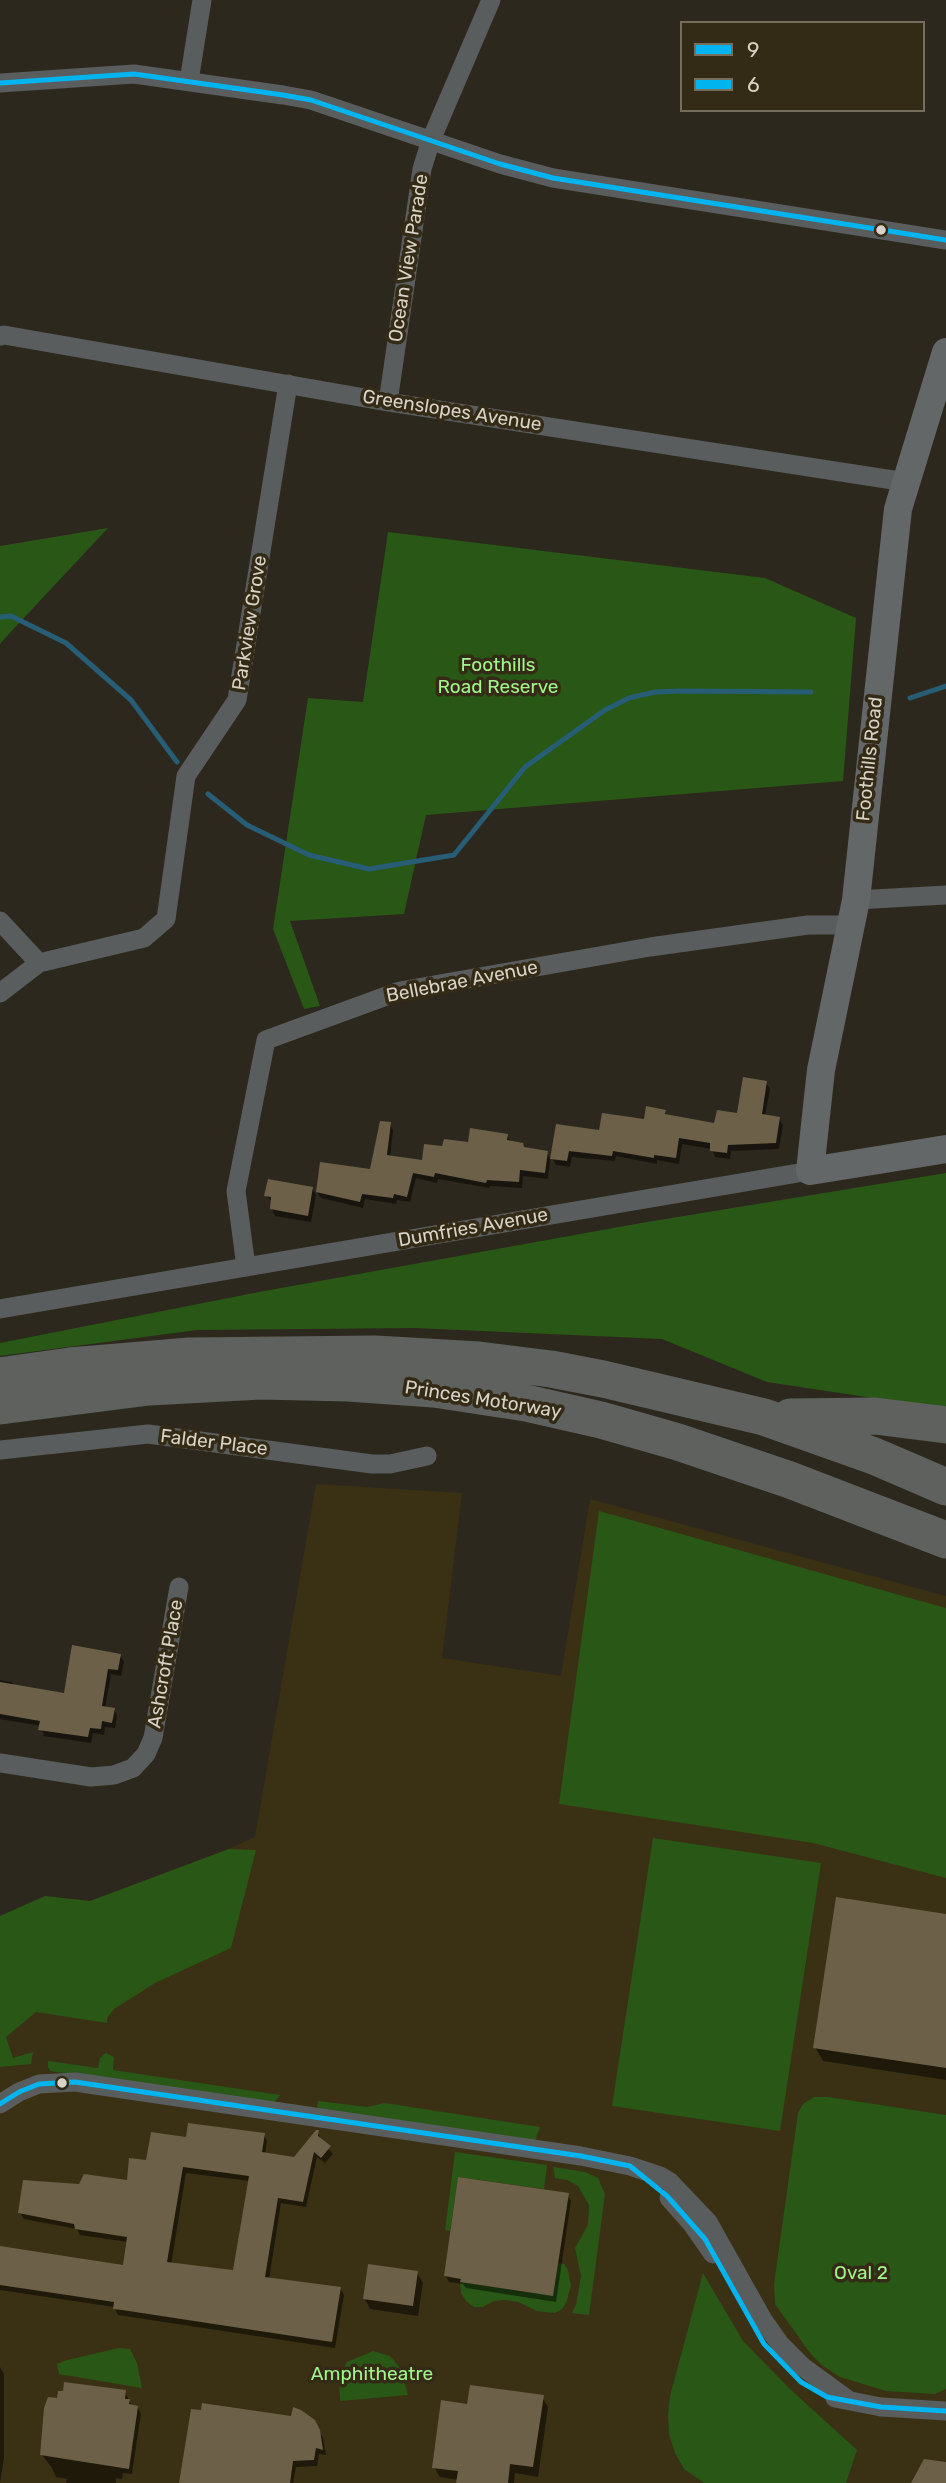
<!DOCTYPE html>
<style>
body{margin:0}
#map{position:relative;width:946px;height:2483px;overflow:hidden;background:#2d281d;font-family:Rubik,sans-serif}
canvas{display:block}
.legend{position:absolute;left:680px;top:21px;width:245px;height:91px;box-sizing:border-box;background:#342b16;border:2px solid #766e5c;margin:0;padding:9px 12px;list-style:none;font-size:21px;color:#d8d3c6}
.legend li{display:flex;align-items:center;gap:14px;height:35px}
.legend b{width:35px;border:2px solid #766e5c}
</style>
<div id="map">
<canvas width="946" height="2483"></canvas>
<ul class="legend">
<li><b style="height:9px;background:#00b5ef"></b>9</li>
<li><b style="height:9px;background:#00b5ef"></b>6</li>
</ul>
</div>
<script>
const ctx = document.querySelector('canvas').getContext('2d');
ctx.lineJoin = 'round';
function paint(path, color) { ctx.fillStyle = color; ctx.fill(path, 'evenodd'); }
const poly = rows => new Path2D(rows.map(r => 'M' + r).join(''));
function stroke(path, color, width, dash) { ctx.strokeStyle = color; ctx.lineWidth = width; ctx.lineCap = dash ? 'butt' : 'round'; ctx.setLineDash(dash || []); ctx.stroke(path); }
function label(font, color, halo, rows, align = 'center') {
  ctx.font = font + ' Rubik,sans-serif'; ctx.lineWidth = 7; ctx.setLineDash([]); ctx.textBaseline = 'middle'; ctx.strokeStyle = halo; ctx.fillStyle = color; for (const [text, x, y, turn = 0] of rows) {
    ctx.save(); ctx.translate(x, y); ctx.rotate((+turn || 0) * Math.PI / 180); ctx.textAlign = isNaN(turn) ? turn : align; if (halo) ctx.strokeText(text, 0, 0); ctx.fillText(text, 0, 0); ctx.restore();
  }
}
const built = poly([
 [316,1484,462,1493,442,1658,561,1676,590,1499,946,1596,946,2483,0,2483,0,1916,45,1896,90,1901,228,1849,255,1837]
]);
const green = poly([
 [108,528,7,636,0,644,0,546],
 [388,532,765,578,856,618,843,781,426,815,404,914,290,921,320,1006,304,1009,273,929,308,698,363,702],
 [946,1173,946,1409,767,1382,662,1339,414,1328,197,1330,0,1356,0,1343,259,1292,641,1223],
 [599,1511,946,1608,946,1878,813,1843,559,1804],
 [653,1838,821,1863,780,2131,612,2106],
 [229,1849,256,1850,231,1948,155,1983,114,2009,107,2018,107,2023,36,2012,6,2037,13,2058,33,2052,31,2064,0,2067,0,1916,45,1896,90,1901],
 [106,2053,114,2057,113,2070,280,2095,274,2103,50,2071,48,2067,48,2061,98,2068,100,2058],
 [814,2097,828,2097,946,2115,946,2389,935,2394,886,2391,840,2377,822,2365,810,2353,775,2304,774,2284,798,2113,803,2104],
 [318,2101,367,2107,385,2103,540,2127,535,2141,317,2108],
 [455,2152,547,2165,544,2189,458,2177,450,2231,445,2230],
 [553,2167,585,2172,598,2178,605,2194,589,2315,572,2313,576,2305,581,2276,575,2248,588,2225,589,2205,578,2186,567,2180,555,2178],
 [558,2263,564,2264,568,2270,571,2286,566,2303,562,2309,555,2313,537,2311,518,2302,505,2300,494,2301,483,2307,474,2307,466,2301,461,2293,460,2282,553,2296],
 [703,2273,743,2341,790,2389,857,2450,846,2483,704,2483,684,2469,675,2453,669,2434,668,2415,670,2396],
 [119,2348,130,2349,137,2363,142,2388,59,2374,57,2364,67,2360],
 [373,2351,390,2356,401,2369,408,2395,340,2401,339,2377,347,2362]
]);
const shadow = poly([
 [766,1083,770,1089,765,1116,779,1119,783,1125,779,1149,731,1151,730,1159,715,1157,712,1149,682,1144,679,1164,657,1160,657,1164,616,1156,615,1161,572,1157,570,1167,556,1165,552,1158,601,1132,646,1121,665,1111,667,1116,716,1125,738,1115],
 [390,1124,393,1130,390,1157,423,1162,444,1147,507,1136,511,1142,525,1149,547,1153,550,1159,548,1179,523,1176,522,1188,490,1186,490,1188,438,1179,437,1183,416,1178,410,1202,397,1200,396,1204,365,1199,363,1208,321,1198,317,1192,372,1171],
 [312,1188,316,1195,311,1222,275,1216,272,1209,272,1202,266,1195],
 [120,1656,124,1662,121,1676,111,1674,105,1708,114,1709,117,1716,115,1728,105,1727,104,1735,93,1733,91,1743,44,1736,41,1726,0,1719,0,1680,12,1682,15,1686,65,1695],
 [946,1916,946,2080,823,2061,815,2047],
 [318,2132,321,2141,333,2154,325,2163,317,2157,306,2207,281,2203,269,2280,340,2288,344,2295,335,2348,118,2315,114,2307,0,2290,0,2248,125,2267,128,2242,80,2235,77,2229,24,2219,20,2213,80,2186,128,2182,147,2162,187,2139,264,2135,267,2141,265,2154,295,2159],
 [186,2173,249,2181,234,2272,171,2265],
 [567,2195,571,2201,556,2302,466,2288,463,2284,449,2282,446,2276],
 [417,2273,423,2283,418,2316,370,2309,365,2299],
 [0,2367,4,2374,4,2458,0,2483],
 [125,2392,132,2406,137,2407,141,2413,132,2474,123,2473,122,2479,116,2478,116,2483,66,2483,67,2479,56,2477,52,2468,42,2455],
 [542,2397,548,2407,538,2477,515,2473,514,2483,458,2483,458,2480,440,2477,434,2467,469,2406],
 [313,2421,323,2438,326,2455,319,2454,317,2466,296,2467,293,2483,182,2483]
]);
const stream = poly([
 [0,617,11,616,66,643,131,700,177,762],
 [910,698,946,686],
 [208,794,247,825,309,855,369,869,454,855,525,767,605,710,629,698,655,692,682,691,811,692]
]);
const building = poly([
 [743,1077,767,1081,762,1114,780,1117,776,1143,728,1145,727,1153,710,1151,710,1143,679,1138,676,1158,654,1155,654,1158,613,1151,612,1156,569,1151,567,1161,550,1159,556,1124,599,1130,602,1113,644,1119,646,1106,666,1110,665,1114,714,1123,717,1110,737,1113],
 [380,1121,391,1122,387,1155,422,1160,424,1144,442,1146,444,1139,468,1142,470,1128,508,1134,507,1140,523,1143,524,1147,548,1151,545,1173,520,1170,519,1182,487,1180,486,1183,435,1173,434,1177,413,1173,407,1197,394,1194,393,1198,362,1194,360,1202,316,1192,320,1162,370,1169],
 [268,1179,313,1187,308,1216,270,1209,271,1197,264,1196],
 [72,1645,121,1654,118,1670,108,1669,102,1706,115,1708,112,1723,102,1721,101,1729,90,1728,88,1737,38,1730,40,1721,0,1714,0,1682,64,1693],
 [836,1897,946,1914,946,2068,813,2048],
 [188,2123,265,2133,262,2152,294,2157,316,2130,319,2130,318,2136,331,2146,321,2158,314,2152,303,2202,278,2198,265,2277,341,2287,332,2342,122,2310,113,2309,114,2302,0,2285,0,2246,123,2265,127,2237,75,2229,74,2224,18,2213,23,2180,79,2184,84,2174,127,2180,129,2158,146,2160,151,2132,186,2137],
 [183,2167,249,2176,233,2270,167,2262],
 [458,2177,569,2193,553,2296,460,2282,461,2279,444,2276],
 [368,2264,418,2271,413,2306,363,2299],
 [64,2382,126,2390,125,2399,130,2399,129,2404,138,2406,129,2469,40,2455,44,2408,48,2397,57,2398,58,2391,63,2391],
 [470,2385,544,2395,533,2467,510,2464,508,2483,456,2483,458,2471,432,2468,441,2400,467,2404],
 [202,2403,291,2416,293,2407,301,2410,315,2420,320,2430,323,2450,316,2448,314,2460,293,2461,290,2483,179,2483,191,2409,201,2410],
 [924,2459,946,2462,946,2483,911,2483]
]);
const street = poly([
 [189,81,202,0],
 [0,83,134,74,283,95,311,100,500,164,553,178,946,240],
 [0,336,4,335,388,402,906,482],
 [388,402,422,169,431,140,491,0],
 [856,900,946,895],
 [0,921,39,963],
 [0,993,39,963,144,938,166,919,186,776,237,700,288,384],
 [246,1267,236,1191,266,1040,400,991,650,947,808,925,851,925],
 [0,1309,810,1171],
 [0,1450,148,1434,372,1464,390,1464,427,1456],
 [0,1763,91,1777,114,1775,133,1768,146,1754,153,1738,179,1587],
 [0,2104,19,2092,39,2084,75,2082,581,2156,630,2166,660,2176,670,2182,708,2222,763,2320,780,2344,803,2367,847,2399],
 [669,2198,692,2224,713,2254],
 [835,2398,881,2407,946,2411]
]);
const secondary = poly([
 [946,352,898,509,856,900,821,1070,810,1171,946,1149]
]);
const highway = poly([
 [0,1376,70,1366,190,1356,375,1354,479,1360,551,1369,603,1379,764,1417,874,1456,946,1487],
 [0,1406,149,1387,261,1381,348,1383,434,1389,526,1403,601,1420,678,1442,790,1480,946,1540],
 [790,1417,875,1416,946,1425]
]);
const bus1 = poly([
 [0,2104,19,2092,39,2084,75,2082,581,2156,630,2166,667,2196,705,2239,764,2344,801,2382,827,2397,881,2407,946,2411]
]);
const bus2 = poly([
 [0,83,134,74,283,95,311,100,500,164,553,178,946,240]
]);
const markers = [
 [881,230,6,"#d8d3c6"],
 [62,2083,6,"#d8d3c6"]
];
const streetNames = [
 ["Ocean View Parade",409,258,-81],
 ["Greenslopes Avenue",452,411,9],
 ["Parkview Grove",250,623,-81],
 ["Foothills Road",870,759,-84],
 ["Bellebrae Avenue",462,982,-11],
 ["Dumfries Avenue",473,1228,-10],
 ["Princes Motorway",483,1400,9],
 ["Falder Place",214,1443,7],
 ["Ashcroft Place",166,1664,-80]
];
const parkNames = [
 ["Foothills",498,666],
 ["Road Reserve",498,688],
 ["Oval 2",861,2274],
 ["Amphitheatre",372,2375]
];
paint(built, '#3a3014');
paint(green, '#295715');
paint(shadow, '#0007');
stroke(stream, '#285d76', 5);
paint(building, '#6c6048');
stroke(street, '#5a5d5d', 19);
stroke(secondary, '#646768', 28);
stroke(highway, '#5f615f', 37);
stroke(bus1, '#00b5ef', 5);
stroke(bus2, '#00b5ef', 5);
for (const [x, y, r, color] of markers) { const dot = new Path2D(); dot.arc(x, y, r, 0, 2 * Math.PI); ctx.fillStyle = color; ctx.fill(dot); stroke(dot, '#342b16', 2.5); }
label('19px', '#d8d3c6', '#342b16', streetNames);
label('19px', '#a3f48c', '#342b16', parkNames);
</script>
